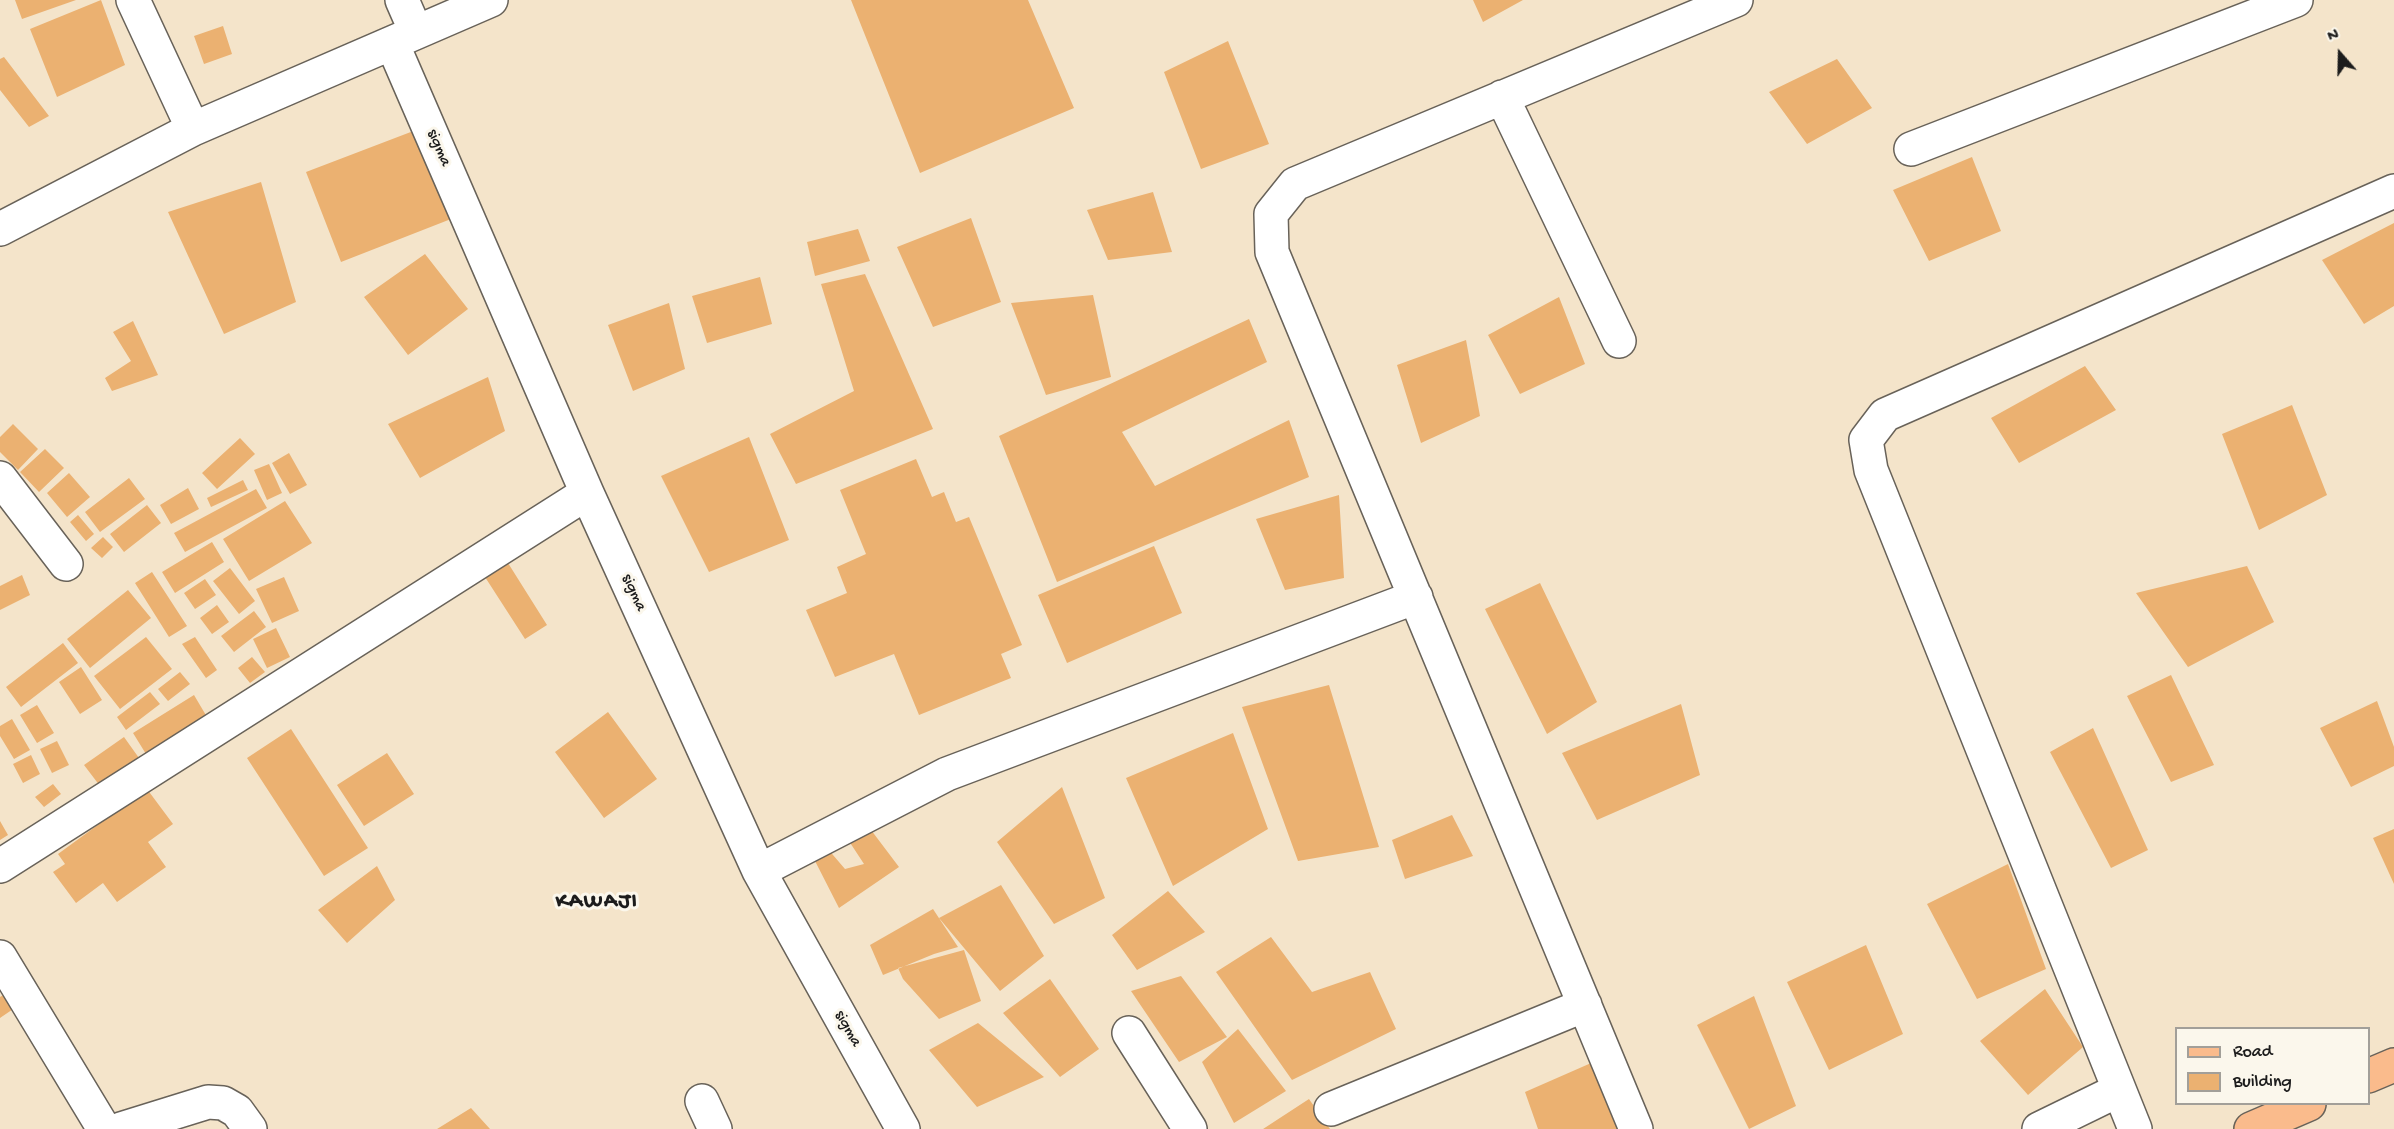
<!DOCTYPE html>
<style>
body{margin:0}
#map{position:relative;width:2394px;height:1129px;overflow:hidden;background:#f4e4ca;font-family:"Gochi Hand",sans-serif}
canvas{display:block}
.legend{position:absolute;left:2175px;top:1027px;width:195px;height:78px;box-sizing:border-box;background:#fbf7ec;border:2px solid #a29f99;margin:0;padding:8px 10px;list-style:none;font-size:18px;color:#1c1c1c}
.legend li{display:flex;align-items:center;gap:12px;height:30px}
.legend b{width:30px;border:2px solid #a29f99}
.north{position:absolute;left:2310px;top:24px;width:60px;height:60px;-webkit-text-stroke:4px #fbf7ec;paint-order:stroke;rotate:340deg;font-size:16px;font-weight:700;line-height:24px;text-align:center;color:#1c1c1c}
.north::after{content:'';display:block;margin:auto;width:21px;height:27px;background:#1c1c1c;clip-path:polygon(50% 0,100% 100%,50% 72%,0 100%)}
</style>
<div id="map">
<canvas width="2394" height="1129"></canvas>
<ul class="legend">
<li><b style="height:8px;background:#fabb8c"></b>Road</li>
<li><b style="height:16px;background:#ebb171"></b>Building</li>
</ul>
<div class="north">N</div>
</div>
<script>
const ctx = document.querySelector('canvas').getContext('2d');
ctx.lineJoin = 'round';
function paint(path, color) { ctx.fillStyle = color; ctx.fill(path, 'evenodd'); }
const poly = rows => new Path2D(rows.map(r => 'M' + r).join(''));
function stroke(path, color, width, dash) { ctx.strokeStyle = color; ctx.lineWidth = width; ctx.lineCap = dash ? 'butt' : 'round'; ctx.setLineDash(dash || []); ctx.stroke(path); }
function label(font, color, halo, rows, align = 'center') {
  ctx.font = font + ' "Gochi Hand",sans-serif'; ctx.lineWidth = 6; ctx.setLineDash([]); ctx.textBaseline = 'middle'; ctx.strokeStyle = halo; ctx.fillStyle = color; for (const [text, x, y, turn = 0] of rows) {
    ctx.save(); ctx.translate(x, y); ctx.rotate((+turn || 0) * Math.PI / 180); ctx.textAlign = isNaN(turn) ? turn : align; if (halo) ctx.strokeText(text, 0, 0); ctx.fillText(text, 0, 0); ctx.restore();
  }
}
const building = poly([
 [15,0,76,0,22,19],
 [101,0,125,65,57,97,30,29],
 [851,0,1028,0,1074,108,920,173],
 [1473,0,1523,0,1483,22],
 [223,26,232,54,204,64,194,36],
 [1228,41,1269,144,1201,169,1164,72],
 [4,57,49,116,29,127,0,90,0,59],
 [1837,59,1872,108,1807,144,1769,92],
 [416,130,451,219,341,262,306,172],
 [1972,157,2001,231,1929,261,1893,190],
 [261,182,296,302,224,334,168,212],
 [1153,192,1172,252,1108,260,1087,210],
 [971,218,1001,302,933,327,897,247],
 [2394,223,2394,306,2364,324,2322,260],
 [858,229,870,261,815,276,807,242],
 [425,254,468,309,408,355,364,297],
 [865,274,933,429,796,484,770,434,854,391,821,284],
 [760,277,772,324,707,343,692,296],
 [1093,295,1111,377,1046,395,1011,303],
 [1559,297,1585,364,1520,394,1488,335],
 [669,303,685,369,633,391,608,325],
 [1249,319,1267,362,1122,432,1155,486,1289,420,1309,477,1057,582,999,436],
 [133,321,158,375,112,391,105,378,131,361,113,332],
 [1466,340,1480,416,1421,443,1397,365],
 [2085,366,2116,410,2019,463,1991,418],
 [488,377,505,431,420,478,388,424],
 [2292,405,2327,495,2259,530,2222,434],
 [13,424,38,449,18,470,0,452,0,437],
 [749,437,789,540,709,572,661,476],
 [240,438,255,454,217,489,202,473],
 [45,449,64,468,39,492,20,472],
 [289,453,307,485,290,494,272,463],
 [916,459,932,497,944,492,956,522,969,517,1022,645,1001,654,1011,678,919,715,894,654,835,677,806,610,847,593,837,567,866,554,840,490],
 [269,464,282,493,267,500,254,470],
 [69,473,90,497,67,517,47,493],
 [129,478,145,499,100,532,85,512],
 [243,480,248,490,211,507,207,498],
 [188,488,199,509,171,524,160,505],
 [256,489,267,508,185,552,174,533],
 [1339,495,1344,578,1285,590,1256,519],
 [285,501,312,543,249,581,223,539],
 [147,505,161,523,124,552,110,534],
 [78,515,94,534,86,541,70,522],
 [103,537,113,547,102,558,91,548],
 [212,542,224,562,175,593,162,572],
 [1154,546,1182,613,1067,663,1038,595],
 [508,563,547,625,525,639,485,577],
 [2247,566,2274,622,2188,667,2136,593],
 [230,568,255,601,239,614,213,581],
 [152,572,187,626,169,637,135,583],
 [22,575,30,595,0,610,0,586],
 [284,577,299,611,272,623,256,589],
 [205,579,216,595,195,609,184,593],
 [1540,583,1597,702,1547,734,1485,609],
 [128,590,151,618,90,668,67,639],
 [217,605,229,622,212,634,200,618],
 [254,611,266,627,234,652,221,636],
 [276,628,290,657,267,668,253,639],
 [146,637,172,669,120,709,94,676],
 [195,637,217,670,206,678,182,644],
 [63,643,78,663,21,707,6,687],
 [252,657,265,672,250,683,238,668],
 [81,667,102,700,80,714,59,682],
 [180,672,190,684,168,701,158,689],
 [2171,675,2214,765,2171,782,2127,696],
 [1329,685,1379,847,1298,861,1242,707],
 [150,692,160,704,126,730,117,717],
 [194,695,207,717,146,754,133,733],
 [2377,701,2394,747,2394,766,2351,787,2320,728],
 [1681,704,1700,775,1597,820,1562,753],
 [37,705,54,733,37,743,20,715],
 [608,712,657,779,604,818,555,752],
 [12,719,30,750,14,759,0,736,0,726],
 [2093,728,2148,850,2111,868,2050,752],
 [291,729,368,848,324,876,247,758],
 [1233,733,1268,829,1173,886,1126,778],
 [124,737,139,758,100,786,84,765],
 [57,741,69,765,52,773,40,749],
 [387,753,414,794,364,826,337,785],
 [31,755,40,774,23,783,13,764],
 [53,784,61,794,44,807,35,797],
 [1062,787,1105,898,1054,924,997,842],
 [147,789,173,824,148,842,166,867,117,902,103,883,76,903,53,872,65,864,58,854],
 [1452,815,1473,856,1405,879,1392,840],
 [0,821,8,835,0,840],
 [865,822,899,867,839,908,814,859,827,848,845,869,864,864,845,835],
 [2394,829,2394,884,2373,838],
 [2008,864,2046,969,1977,999,1927,904],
 [377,866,395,900,347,943,318,910],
 [1001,885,1044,956,1000,991,939,918],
 [1168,891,1205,932,1137,970,1112,935],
 [933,909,958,947,934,954,883,975,870,945],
 [1271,937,1312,992,1370,972,1396,1029,1292,1080,1216,972],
 [1866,945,1903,1034,1829,1070,1787,982],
 [964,950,981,1001,939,1019,903,979,898,968],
 [1181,976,1227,1037,1179,1062,1131,991],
 [1050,979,1099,1049,1060,1077,1003,1013],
 [13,989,22,1003,0,1018,0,997],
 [2045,989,2083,1047,2028,1095,1980,1041],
 [1754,996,1796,1106,1749,1129,1697,1025],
 [978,1023,1044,1077,977,1107,929,1050],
 [1238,1029,1286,1091,1234,1123,1202,1062],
 [1598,1060,1624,1129,1538,1129,1525,1092],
 [1309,1099,1330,1129,1263,1129],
 [471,1108,490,1129,437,1129]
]);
const minor = poly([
 [133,0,193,129],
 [402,0,416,32],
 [392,43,587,493,759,871,903,1129],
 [1502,97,1619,341],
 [1911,149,2296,0],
 [0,229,193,129,491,0],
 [0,478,66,564],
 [0,866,587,493],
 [759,871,947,774,1416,597],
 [0,957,104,1129],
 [1129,1033,1190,1129],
 [702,1101,715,1129],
 [1331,1109,1585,1005],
 [121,1129,208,1102,223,1103,237,1111,250,1129],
 [1636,1129,1272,252,1271,214,1295,184,1736,0],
 [2039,1129,2119,1090],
 [2135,1129,1871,470,1866,440,1885,415,2394,191]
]);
const primary = poly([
 [2368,1076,2394,1065],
 [2251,1129,2309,1104]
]);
const streetNames = [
 ["sigma",438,148,67],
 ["sigma",633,593,66],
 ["sigma",847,1029,61]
];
const districtNames = [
 ["KAWAJI",597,903]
];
paint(building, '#ebb171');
stroke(minor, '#686259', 36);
stroke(primary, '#686259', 36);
stroke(minor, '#fff', 33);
stroke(primary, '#fabb8c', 33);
label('16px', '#1c1c1c', '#fbf7ec', streetNames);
ctx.letterSpacing = '1.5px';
label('bold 22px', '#1c1c1c', '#fbf7ec', districtNames);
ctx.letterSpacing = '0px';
</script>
